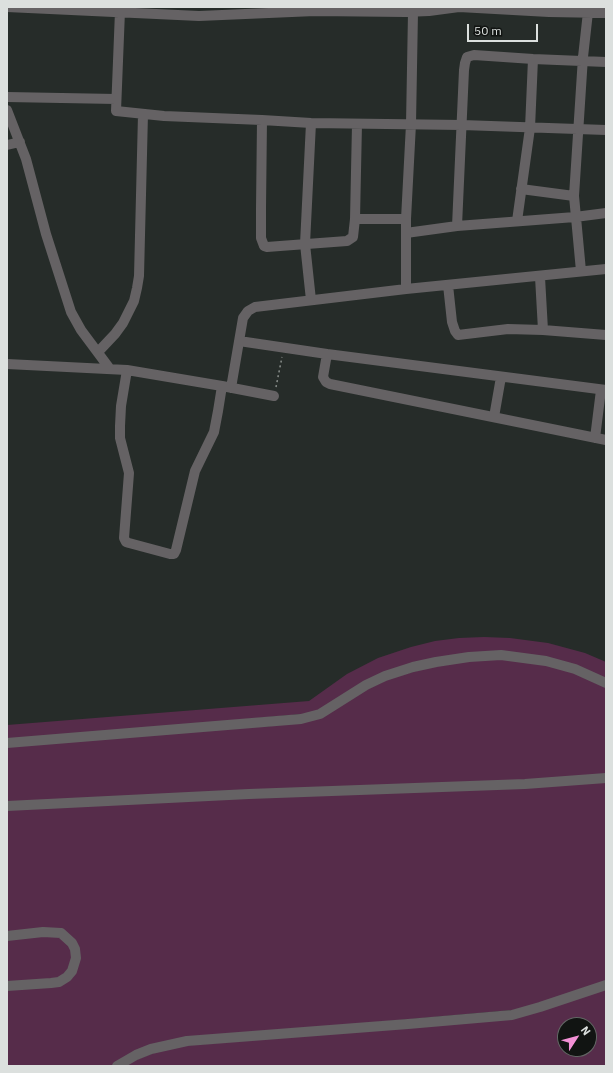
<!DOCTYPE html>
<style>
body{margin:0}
#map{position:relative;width:613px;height:1073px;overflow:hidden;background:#262c29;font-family:"IBM Plex Sans",sans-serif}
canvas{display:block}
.frame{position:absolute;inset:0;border:8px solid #dce0de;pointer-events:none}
.north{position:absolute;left:557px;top:1017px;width:40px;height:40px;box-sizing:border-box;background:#111412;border:1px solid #626664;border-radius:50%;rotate:54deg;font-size:11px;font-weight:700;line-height:16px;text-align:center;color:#dce0de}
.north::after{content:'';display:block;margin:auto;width:14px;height:18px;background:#f391d6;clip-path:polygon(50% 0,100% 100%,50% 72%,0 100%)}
.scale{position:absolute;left:467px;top:24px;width:71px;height:18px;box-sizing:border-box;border:2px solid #dce0de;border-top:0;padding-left:5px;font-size:12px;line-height:14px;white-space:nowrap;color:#dce0de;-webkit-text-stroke:3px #111412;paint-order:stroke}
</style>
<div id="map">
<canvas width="613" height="1073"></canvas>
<div class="frame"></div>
<div class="north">N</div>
<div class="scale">50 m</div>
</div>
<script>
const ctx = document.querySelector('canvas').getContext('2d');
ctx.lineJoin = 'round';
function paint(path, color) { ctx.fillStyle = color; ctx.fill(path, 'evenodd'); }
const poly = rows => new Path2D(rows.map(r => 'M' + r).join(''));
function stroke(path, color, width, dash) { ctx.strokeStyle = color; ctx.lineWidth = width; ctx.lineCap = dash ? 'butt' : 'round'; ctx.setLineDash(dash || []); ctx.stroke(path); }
const green = poly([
 [484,637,510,638,548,643,585,653,606,662,606,680,547,658,435,659,313,713,7,741,7,725,309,701,347,674,378,658,411,647,435,641,459,638],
 [516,658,574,672,606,686,606,776,7,804,7,745,255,725,262,727,289,724,357,694,394,677,454,661],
 [606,781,606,982,524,1009,187,1039,113,1066,7,1066,7,989,73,977,71,936,7,934,7,808],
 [54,934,71,945,72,966,58,979,7,984,7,939],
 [606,987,606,1066,121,1066,169,1047,483,1021],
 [565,1025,589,1025,589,1049,565,1049]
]);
const path = poly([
 [276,387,282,357]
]);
const minor = poly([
 [7,7,199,16,315,11,405,12,429,11,459,7,549,12,606,13],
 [120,11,116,111,164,116,262,120],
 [7,97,116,99],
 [7,110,26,159,46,234,71,312,81,330,110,369],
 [357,124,355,219,353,237,347,241,280,246,267,247,264,246,261,238,261,208,262,120,311,123,462,125,606,130],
 [7,145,20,142],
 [521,189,574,196],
 [355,219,406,219],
 [517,221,530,128,533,59],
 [457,226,464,70,465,63,467,57,474,55,533,59,606,62],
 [406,233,457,226,575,217,606,213],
 [581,271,574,196,583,57,588,12],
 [540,277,543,330],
 [448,285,452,322,455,331,458,335,508,329,543,330,606,335],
 [406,289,406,219,411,124,413,12],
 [311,300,305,244,311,123],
 [239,341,327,354,606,390],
 [98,352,115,334,123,323,134,301,137,288,139,276,143,114],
 [327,354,323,377,326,382,330,384,606,440],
 [7,364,127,370,222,386,274,396],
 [127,370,121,406,120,426,120,438,129,473,124,538,126,542,129,543,170,554,174,554,176,550,195,471,214,432,218,411,222,386],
 [231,388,243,318,248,311,255,307,406,289,606,269],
 [494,417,501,377],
 [595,438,601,390],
 [7,743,301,719,320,714,366,685,385,676,413,667,436,662,469,657,501,655,546,661,575,669,606,683],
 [7,806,249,794,525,784,606,778],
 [7,936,43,932,61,933,72,943,75,949,76,958,72,971,67,977,59,982,51,983,7,986],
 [117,1066,136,1055,151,1049,187,1041,408,1024,512,1015,540,1007,606,985]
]);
paint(green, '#562c4a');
stroke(path, '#8a8f8c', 1.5, [2, 3]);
stroke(minor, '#656264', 10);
</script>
